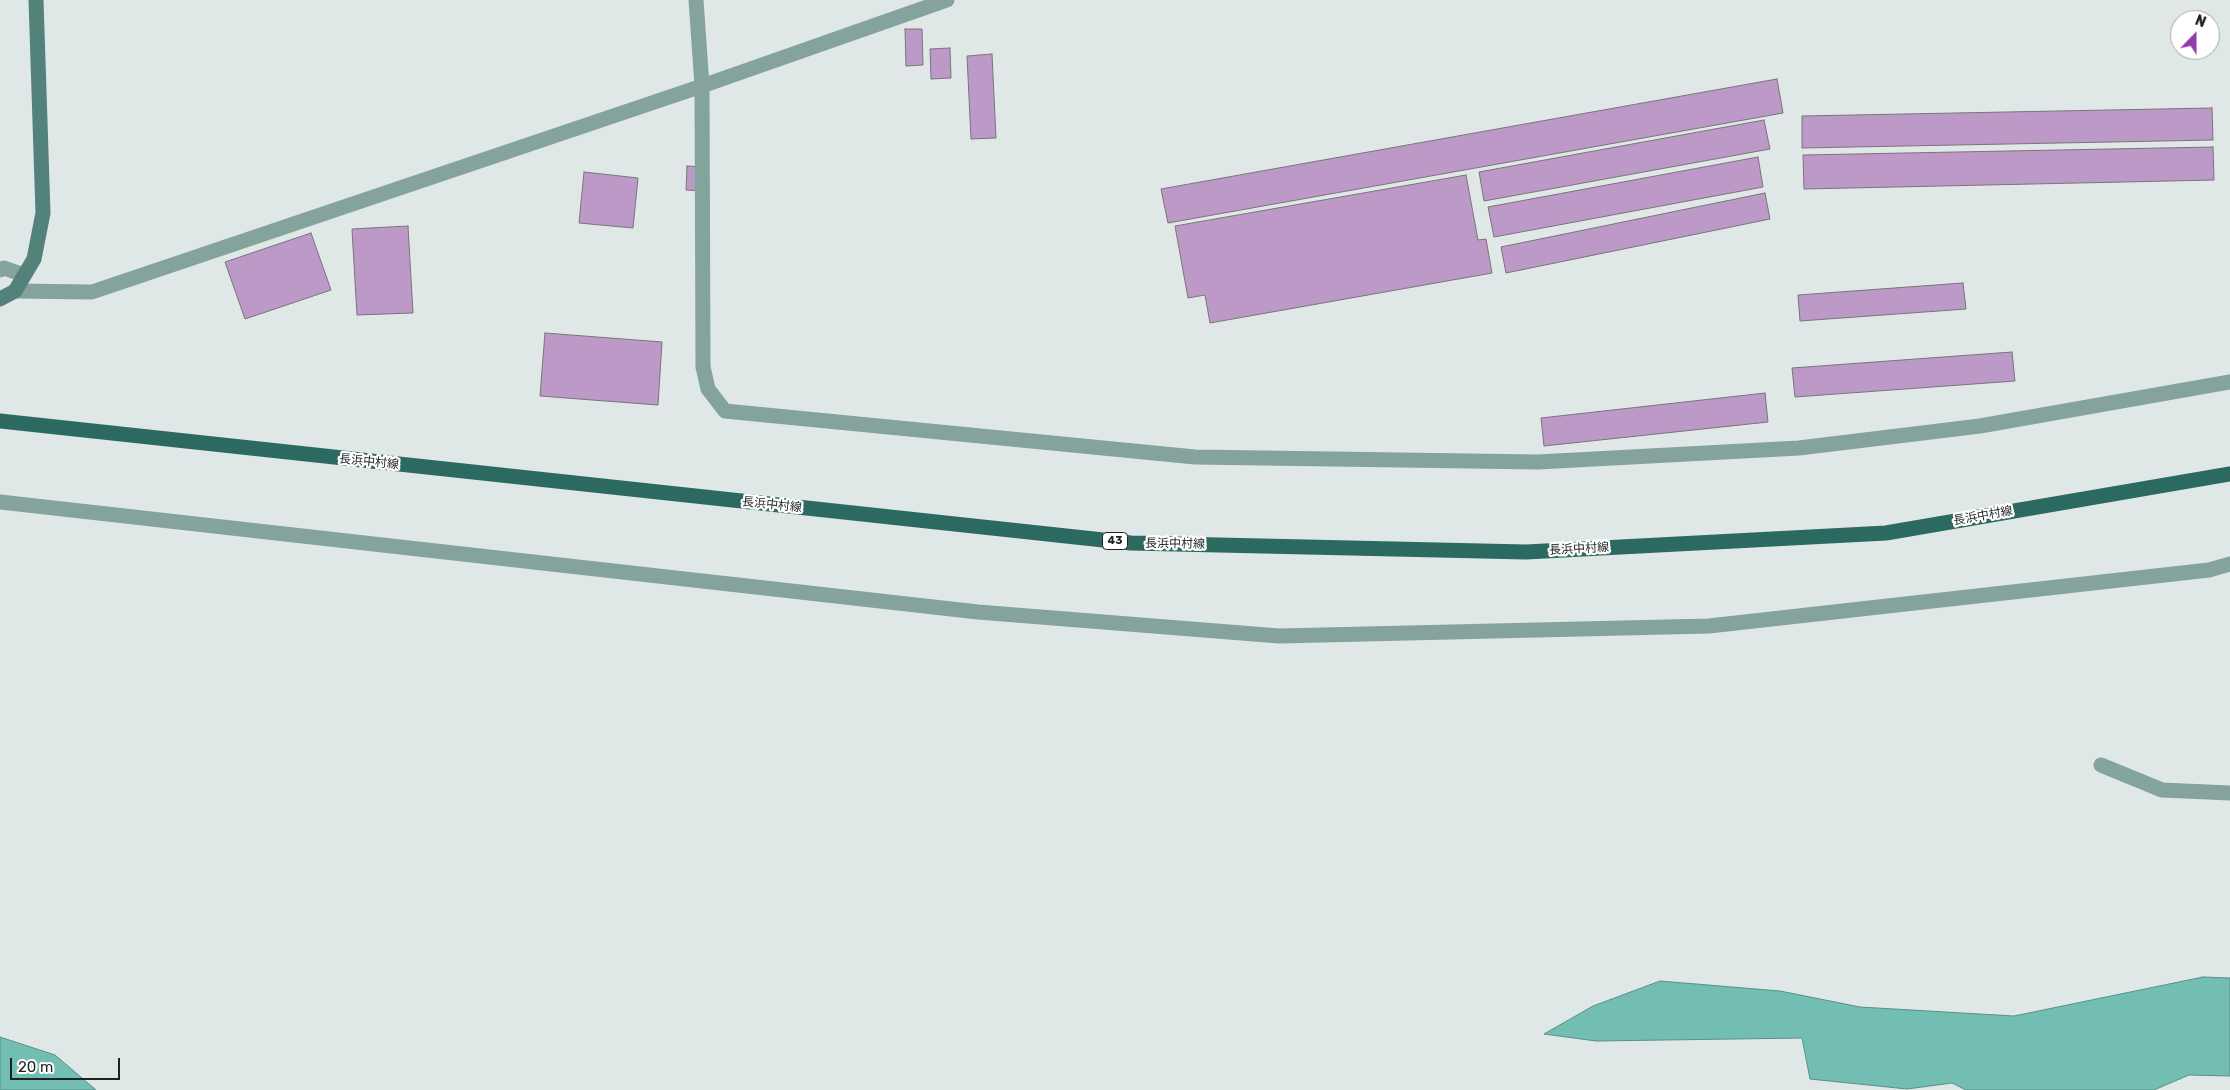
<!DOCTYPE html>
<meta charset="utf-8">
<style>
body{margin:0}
#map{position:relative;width:2230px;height:1090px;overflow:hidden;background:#dfe8e6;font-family:Rubik,sans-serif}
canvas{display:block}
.north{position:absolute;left:2170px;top:10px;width:50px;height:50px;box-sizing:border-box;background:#fff;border:1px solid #a5a6a6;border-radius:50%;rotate:22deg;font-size:14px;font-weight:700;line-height:20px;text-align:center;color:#1e2121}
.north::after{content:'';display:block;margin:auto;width:18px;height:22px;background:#903ba9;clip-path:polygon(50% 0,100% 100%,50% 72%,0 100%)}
.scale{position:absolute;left:10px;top:1058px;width:110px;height:22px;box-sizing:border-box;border:2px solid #1e2121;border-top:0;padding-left:6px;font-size:15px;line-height:18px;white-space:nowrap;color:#1e2121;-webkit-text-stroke:4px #fff;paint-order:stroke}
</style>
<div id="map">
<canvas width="2230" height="1090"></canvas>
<div class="north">N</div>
<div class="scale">20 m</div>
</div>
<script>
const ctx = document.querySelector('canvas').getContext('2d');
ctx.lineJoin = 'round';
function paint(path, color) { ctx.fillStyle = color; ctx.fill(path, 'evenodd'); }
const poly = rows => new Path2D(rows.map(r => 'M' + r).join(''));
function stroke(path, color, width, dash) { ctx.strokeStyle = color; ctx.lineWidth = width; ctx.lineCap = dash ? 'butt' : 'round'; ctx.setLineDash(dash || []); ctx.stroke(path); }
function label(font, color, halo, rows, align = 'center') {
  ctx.font = font + ' Rubik,"Noto Sans JP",sans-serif'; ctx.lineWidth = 4.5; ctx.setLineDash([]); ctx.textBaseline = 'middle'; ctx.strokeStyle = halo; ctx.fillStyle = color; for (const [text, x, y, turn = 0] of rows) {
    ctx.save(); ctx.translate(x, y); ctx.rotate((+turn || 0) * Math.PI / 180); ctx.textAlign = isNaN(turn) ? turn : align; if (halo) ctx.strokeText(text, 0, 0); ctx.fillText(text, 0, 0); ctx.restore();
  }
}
const water = poly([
 [2203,977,2230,978,2230,1076,2189,1075,2154,1090,1966,1090,1952,1083,1907,1089,1810,1079,1802,1038,1596,1041,1544,1034,1593,1006,1660,981,1780,991,1860,1007,2014,1016,2203,977],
 [0,1037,55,1055,96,1090,0,1090,0,1037]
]);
const building = poly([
 [905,29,922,29,923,65,906,66,905,29],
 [950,48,951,78,931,79,930,49,950,48],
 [992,54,996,138,971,139,967,56,992,54],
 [1777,79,1783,113,1168,223,1161,189,1777,79],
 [2212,108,2213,140,1802,148,1802,116,2212,108],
 [1764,120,1770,149,1484,201,1479,172,1764,120],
 [2213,147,2214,180,1804,189,1803,155,2213,147],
 [1758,157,1763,187,1494,237,1488,207,1758,157],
 [687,166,704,167,703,191,686,190,687,166],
 [584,172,638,178,633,228,579,223,584,172],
 [1466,175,1478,240,1486,239,1492,273,1210,323,1205,295,1188,298,1175,226,1466,175],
 [1765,193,1770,219,1506,273,1501,247,1765,193],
 [408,226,413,313,357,315,352,229,408,226],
 [311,233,331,290,245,319,225,262,311,233],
 [1963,283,1966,309,1800,321,1798,295,1963,283],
 [545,333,662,342,658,405,540,396,545,333],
 [2012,352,2015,381,1795,397,1792,368,2012,352],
 [1765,393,1768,422,1544,446,1541,418,1765,393]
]);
const lane = poly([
 [0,502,978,612,1279,636,1709,626,2209,570,2230,564]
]);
const street = poly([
 [696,0,702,86,703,367,708,389,725,411,1195,457,1538,462,1799,448,1980,426,2230,382],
 [0,270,4,268,24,275],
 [15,291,92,292,702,86,947,0],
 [2101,765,2162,790,2230,793]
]);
const secondary = poly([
 [0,299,15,291,34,259,43,213,36,0]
]);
const primary = poly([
 [0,421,1131,543,1526,552,1886,533,2230,474]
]);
const shields = [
 [1115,541,25]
];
const shieldNames = [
 ["43",1115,541]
];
const streetNames = [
 ["長浜中村線",369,462,6],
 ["長浜中村線",772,505,6],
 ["長浜中村線",1983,516,-10],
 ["長浜中村線",1175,544,1],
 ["長浜中村線",1579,549,-3]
];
paint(water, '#73beb2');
stroke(water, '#5a8f86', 1);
paint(building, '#bd99c8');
stroke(building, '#78747a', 1);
stroke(lane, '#84a39d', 15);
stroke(street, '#84a39d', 15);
stroke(secondary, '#53827a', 15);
stroke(primary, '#2c6a61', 15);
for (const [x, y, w] of shields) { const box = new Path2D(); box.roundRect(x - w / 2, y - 8.5, w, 17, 4); ctx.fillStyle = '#fff'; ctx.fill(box); stroke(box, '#1e2121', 1); }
label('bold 11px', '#1e2121', null, shieldNames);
label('12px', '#1e2121', '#fff', streetNames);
</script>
